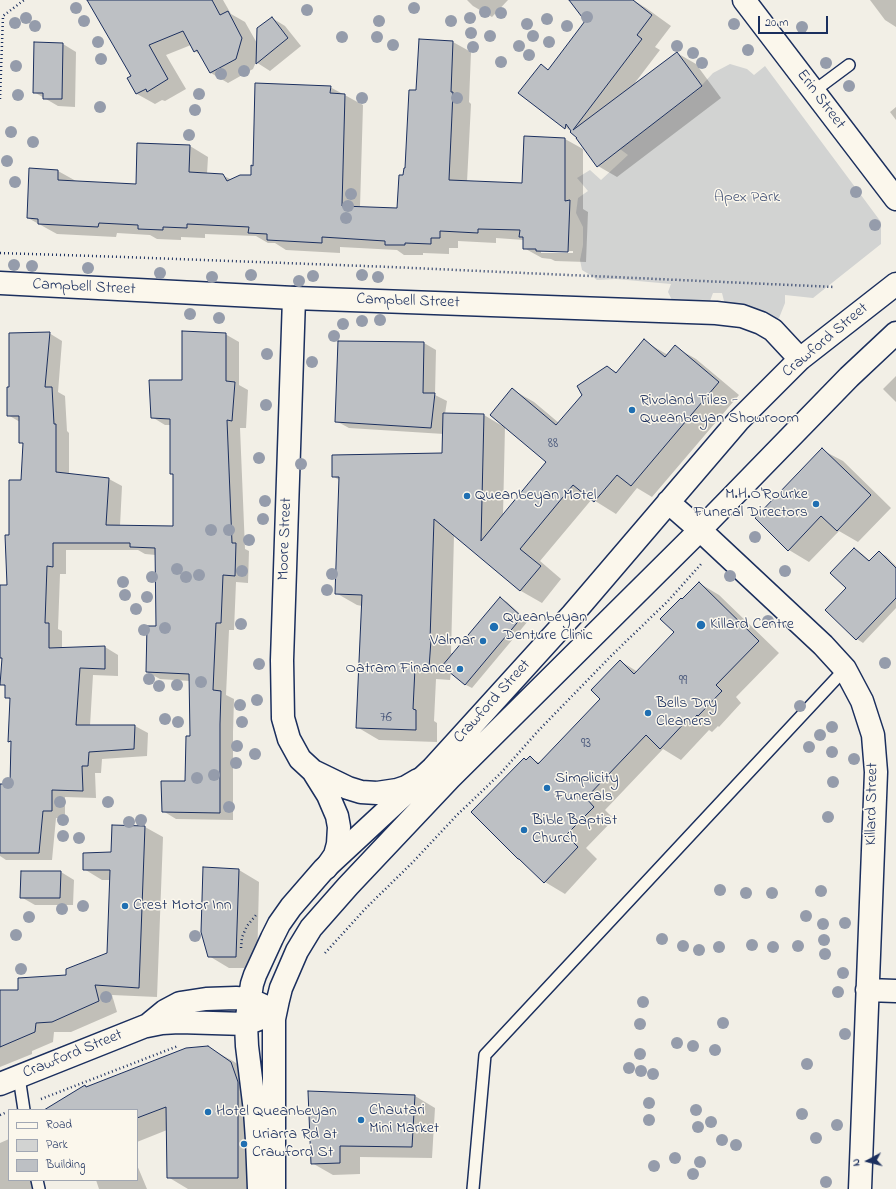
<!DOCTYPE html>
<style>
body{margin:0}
#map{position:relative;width:896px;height:1189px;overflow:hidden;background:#f2efe6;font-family:"Indie Flower",sans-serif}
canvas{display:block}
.legend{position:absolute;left:8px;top:1109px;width:130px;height:72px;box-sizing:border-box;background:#fbf7ec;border:1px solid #a1a7b3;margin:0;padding:5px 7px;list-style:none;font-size:12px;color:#1b2f5e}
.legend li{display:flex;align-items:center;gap:8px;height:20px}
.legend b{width:20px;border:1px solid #a1a7b3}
.north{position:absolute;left:848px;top:1141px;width:40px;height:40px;-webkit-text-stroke:3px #fbf7ec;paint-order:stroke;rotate:263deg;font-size:11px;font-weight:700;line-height:16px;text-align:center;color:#1b2f5e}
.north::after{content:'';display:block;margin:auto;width:14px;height:18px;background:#1b2f5e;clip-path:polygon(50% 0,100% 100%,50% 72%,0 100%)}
.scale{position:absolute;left:758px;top:16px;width:70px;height:18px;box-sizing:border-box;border:2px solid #1b2f5e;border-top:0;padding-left:5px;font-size:12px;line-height:14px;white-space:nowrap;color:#1b2f5e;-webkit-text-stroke:3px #fbf7ec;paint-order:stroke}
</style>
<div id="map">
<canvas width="896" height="1189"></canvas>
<ul class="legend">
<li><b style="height:5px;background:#fbf7ec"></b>Road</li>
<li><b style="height:11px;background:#d2d3d2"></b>Park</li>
<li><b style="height:11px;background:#bdc0c4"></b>Building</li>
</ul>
<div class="north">N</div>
<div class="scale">20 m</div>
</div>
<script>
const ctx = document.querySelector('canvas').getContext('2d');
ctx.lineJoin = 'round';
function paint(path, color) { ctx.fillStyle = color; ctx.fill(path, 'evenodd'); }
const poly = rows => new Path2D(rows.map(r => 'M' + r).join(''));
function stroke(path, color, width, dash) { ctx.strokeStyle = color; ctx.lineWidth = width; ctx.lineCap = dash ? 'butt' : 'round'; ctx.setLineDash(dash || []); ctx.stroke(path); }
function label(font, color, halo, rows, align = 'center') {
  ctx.font = font + ' "Indie Flower",sans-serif'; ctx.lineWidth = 3; ctx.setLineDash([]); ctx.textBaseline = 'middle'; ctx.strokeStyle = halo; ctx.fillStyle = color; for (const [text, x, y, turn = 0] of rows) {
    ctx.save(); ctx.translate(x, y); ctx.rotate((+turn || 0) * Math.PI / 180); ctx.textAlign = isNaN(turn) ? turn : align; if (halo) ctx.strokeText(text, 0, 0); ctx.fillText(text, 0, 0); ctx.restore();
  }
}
const green = poly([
 [730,64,747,69,754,75,765,66,881,222,881,244,813,298,785,295,785,303,779,318,762,329,752,331,728,317,722,293,713,293,710,301,704,309,675,306,668,292,671,284,616,279,597,280,592,276,582,270,580,260,583,245,583,227,576,213,578,198,588,191,577,178,590,170,601,180,628,155,620,149,702,87,702,85,713,73]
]);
const shadow = poly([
 [89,0,223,0,231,14,245,22,258,45,272,18,285,26,301,46,270,71,256,62,253,69,228,83,211,73,200,55,195,51,191,45,166,55,186,89,165,101,162,100,155,104,137,94,128,78,132,76],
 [467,0,508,0,492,17,473,6],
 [570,0,633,0,646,8,671,26,655,47,660,50,634,84,677,53,696,64,721,98,617,177,598,166,580,139,572,132,520,93,541,65,549,70,586,21],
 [870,0,896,0,896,27,885,20],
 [453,42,471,52,469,102,471,104,467,182,523,184,525,137,565,139,583,149,583,209,588,212,586,262,555,261,551,259,542,258,524,248,524,240,496,238,496,243,458,241,458,248,449,248,449,254,423,253,423,255,404,255,397,250,340,247,340,253,286,250,275,243,268,243,256,236,205,234,205,238,181,237,181,240,157,239,150,235,117,233,116,237,57,234,28,218,58,171,76,181,137,185,190,146,208,157,207,174,222,175,232,180,252,176,254,167,330,87,363,105,360,207,398,209,406,169,417,91],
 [541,251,573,251,573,253,541,253],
 [63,44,76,52,75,107,58,106,34,92],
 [896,107,896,120,890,112],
 [49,333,62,341,58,392,65,396,67,431,69,433,69,474,109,479,122,486,120,526,174,527,174,475,171,474,171,425,165,425,152,417,225,334,239,342,239,385,248,390,246,428,240,428,245,549,249,551,248,583,236,582,234,630,229,630,226,695,234,699,233,732,233,820,176,819,163,811,186,782,191,737,190,681,160,679,147,672,157,627,156,555,145,554,138,550,66,550,66,574,60,574,58,629,62,631,62,648,105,647,118,655,118,676,93,675,90,726,135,726,148,733,147,756,102,759,101,773,95,773,96,798,65,797,65,818,56,818,52,860,6,860,0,856,0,786,11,785,12,742,9,741,11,700,6,697,6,687,1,684,3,659,0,658,0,617,8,586,10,536,22,481,24,444,20,442,20,422,8,415,10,388],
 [644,341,668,355,675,347,696,359,739,395,652,497,637,488,616,514,592,499,540,561,561,579,542,603,521,591,454,535,451,653,453,654,500,598,507,602,528,621,472,688,466,685,451,672,450,680,436,679,434,721,437,723,437,742,379,740,357,727,362,606,357,605,336,593,339,480,333,476,443,454,444,434,349,428,336,421,424,343,436,350,435,395,447,401,445,414,484,415,504,427,513,390,534,402,559,423,607,367,618,373],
 [505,426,547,462,503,516],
 [896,376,896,402,883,389],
 [822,450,843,461,891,508,858,542,839,531,809,562,789,550],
 [855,549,861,553,870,561,879,552,886,556,896,566,896,608,863,643,857,639,847,588],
 [699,583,719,595,779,653,736,697,741,703,719,727,718,726,712,732,709,730,681,760,663,749,605,810,614,819,586,848,597,859,565,894,545,882,527,761,530,758,540,763,601,699,620,661,638,672,676,632,683,600],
 [145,827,163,837,157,997,112,995,117,1012,71,1032,54,1032,53,1042,32,1051,32,1054,0,1067,0,991,19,991,67,975,108,954,111,880,102,880,84,869,112,852],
 [204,868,239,870,259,882,257,968,229,968,209,956],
 [61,872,74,880,73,905,35,905,21,897],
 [207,1047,233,1061,256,1077,263,1189,188,1189,168,1177,167,1130,137,1142,137,1110,66,1110,85,1086,87,1087],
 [415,1096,435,1108,432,1158,360,1157,360,1174,333,1175,312,1163],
 [9,1139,9,1180,42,1180,44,1189,0,1189,0,1143],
 [137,1165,147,1189,99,1189,96,1180,137,1180]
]);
const building = poly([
 [87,0,212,0,220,15,228,11,242,38,236,59,210,73,197,50,194,52,183,31,149,45,168,79,147,92,146,89,136,94,127,78,131,76,87,0],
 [569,0,633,0,652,15,637,35,642,39,573,130,677,52,702,86,597,167,576,138,577,138,570,132,571,131,566,124,565,129,518,93,541,64,548,70,585,21,569,0],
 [272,17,288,38,256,64,257,28,272,17],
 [419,39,453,41,451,92,453,92,449,180,522,183,524,136,565,138,565,201,570,200,568,252,536,251,536,249,523,249,523,237,519,237,520,230,478,229,478,233,440,231,440,238,431,238,431,244,405,243,405,245,385,245,385,241,322,237,322,243,267,240,267,234,248,233,249,227,187,224,187,228,163,227,163,230,138,229,138,225,99,223,98,227,38,224,38,219,27,218,29,168,58,170,58,180,136,184,137,143,190,145,189,172,223,174,227,181,240,175,251,175,251,165,253,166,255,83,331,86,330,93,345,94,342,206,397,208,399,175,403,175,404,168,405,168,409,90,416,90,419,39],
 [34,42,63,43,62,99,43,99,43,93,33,93,34,42],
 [182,331,226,333,226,381,235,382,232,421,227,420,232,543,236,543,235,576,223,575,221,623,216,623,213,690,221,691,220,724,220,813,162,812,161,781,185,781,186,736,190,736,189,674,146,672,147,626,156,626,155,548,130,547,130,543,53,543,53,567,47,566,45,623,49,623,49,648,105,646,105,669,80,668,76,725,135,725,134,749,89,752,88,766,82,766,83,791,52,790,52,811,43,811,39,853,0,853,0,784,10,784,11,741,8,742,10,698,5,698,5,685,0,685,2,658,0,658,0,585,7,585,5,535,9,535,9,480,21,480,23,443,19,443,19,416,7,416,7,387,9,387,9,333,50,332,45,387,52,387,54,424,56,424,56,472,109,478,106,525,173,526,173,474,170,474,170,419,151,418,149,380,182,380,182,331],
 [644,339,665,357,675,345,719,382,631,486,617,475,594,502,573,485,520,549,541,566,520,591,434,519,430,640,431,640,429,668,415,668,413,709,416,710,416,730,356,728,362,595,335,594,339,477,332,477,332,455,442,453,443,413,484,414,481,541,546,462,490,415,512,388,556,425,582,395,577,386,607,366,616,373,644,339],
 [338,341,424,342,423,393,435,393,431,428,335,422,338,341],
 [822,448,871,495,837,531,821,516,788,551,755,518,822,448],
 [854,548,869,561,879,551,896,568,896,598,856,640,825,610,846,588,830,573,854,548],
 [699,582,759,641,716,685,722,691,698,716,697,715,691,721,689,718,660,749,646,735,586,798,594,807,566,835,578,847,544,883,519,859,518,859,471,812,524,758,526,760,530,756,538,764,600,699,591,690,620,660,634,674,674,632,660,619,681,598,682,599,699,582],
 [500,597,522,617,465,685,442,666,500,597],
 [112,825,145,826,139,988,95,985,99,1001,52,1022,36,1023,35,1032,0,1047,0,990,18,990,18,978,66,975,66,969,107,953,110,870,83,870,83,853,111,852,112,825],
 [203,867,239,869,236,957,208,957,201,932,203,867],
 [21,871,61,871,60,898,20,898,21,871],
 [208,1046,231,1062,238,1082,238,1178,167,1178,166,1107,137,1118,137,1110,44,1110,85,1085,86,1087,186,1048,208,1046],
 [308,1091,415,1095,412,1147,340,1146,340,1163,311,1164,308,1091]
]);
const path = poly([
 [0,99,3,16,24,0],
 [0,253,124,257,391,267,835,287],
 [241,948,242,937,247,926,256,915],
 [325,953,366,908,412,863,457,815,500,774,538,731,613,654,668,601,702,563],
 [41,1099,178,1046],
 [0,1115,7,1112]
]);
const lane = poly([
 [814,91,849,65],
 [19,1077,24,1110],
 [37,1180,39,1189],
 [473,1189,485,1055,845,669]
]);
const street = poly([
 [744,0,896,199],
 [294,298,282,660,283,718,289,739,300,759,313,771,328,795,337,816,339,827,338,844,335,855,326,868],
 [700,530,823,645,845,669,862,701,873,735,876,772,860,1189],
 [313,771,348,788,361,792,377,793,397,790,406,787,418,780],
 [867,990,896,991]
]);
const secondary = poly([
 [0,283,294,298,716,313,742,316,761,323,773,330,800,359],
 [668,502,700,530],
 [147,1026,162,1023,179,1022,246,1024,259,1019],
 [0,1084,148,1025,165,1011,180,1003,206,999,236,998,249,999,262,1005],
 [259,1189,257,1140,255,1111,247,1046,246,1024,252,984,255,975,272,938,279,924,291,907,324,869,433,768,572,615,738,421,800,359,896,284],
 [274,1189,274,1019,278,1000,281,988,297,951,311,928,348,886,450,778,700,530,849,377,896,333]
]);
const trees = [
 [76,8],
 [414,8],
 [307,10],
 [485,12],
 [501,13],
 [587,17],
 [26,18],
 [470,18],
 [547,19],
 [84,21],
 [379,21],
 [451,21],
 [15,23],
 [527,24],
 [734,24],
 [35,26],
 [567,26],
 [802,27],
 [471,33],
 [490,36],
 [533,36],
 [342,37],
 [377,37],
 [98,42],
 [549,42],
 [393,45],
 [519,46],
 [677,46],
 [473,47],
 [748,50],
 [693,53],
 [529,55],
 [101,59],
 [501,62],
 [702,63],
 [826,63],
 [16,66],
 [244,71],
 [221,74],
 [849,86],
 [199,94],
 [18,95],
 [362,98],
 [457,98],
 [100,107],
 [195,110],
 [11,132],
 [189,135],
 [33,142],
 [7,161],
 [15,182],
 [856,192],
 [351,194],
 [348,206],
 [346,218],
 [875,225],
 [14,265],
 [32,266],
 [88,268],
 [160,273],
 [251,275],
 [362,275],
 [313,276],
 [212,277],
 [378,277],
 [299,281],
 [190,314],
 [219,318],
 [380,320],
 [362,321],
 [343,324],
 [334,336],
 [267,354],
 [312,362],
 [266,405],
 [259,458],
 [301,464],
 [265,501],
 [263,519],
 [211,530],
 [229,530],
 [755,537],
 [249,540],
 [177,569],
 [242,571],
 [785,571],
 [332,574],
 [199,575],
 [730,576],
 [152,577],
 [186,577],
 [123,582],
 [327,590],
 [125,595],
 [147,597],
 [136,609],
 [768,621],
 [241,624],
 [165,628],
 [144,630],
 [885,663],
 [259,664],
 [149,679],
 [201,682],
 [177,685],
 [159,686],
 [257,700],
 [240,705],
 [800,706],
 [165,719],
 [178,722],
 [242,722],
 [832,727],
 [820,735],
 [237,746],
 [809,747],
 [832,752],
 [255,754],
 [854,759],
 [236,763],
 [214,775],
 [197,778],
 [833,782],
 [8,783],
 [60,802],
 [108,802],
 [229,807],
 [828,817],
 [63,820],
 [141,820],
 [129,822],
 [63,836],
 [79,838],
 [720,890],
 [821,891],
 [746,893],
 [772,893],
 [83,906],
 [62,909],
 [806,916],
 [29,917],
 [845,923],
 [823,924],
 [16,935],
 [195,936],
 [662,939],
 [824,940],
 [752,945],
 [683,946],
 [798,946],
 [719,947],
 [773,947],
 [699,950],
 [825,954],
 [21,969],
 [843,973],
 [838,992],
 [106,997],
 [643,1002],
 [723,1023],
 [640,1024],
 [845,1034],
 [677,1043],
 [693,1046],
 [715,1050],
 [640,1054],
 [807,1064],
 [629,1068],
 [641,1071],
 [653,1074],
 [649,1103],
 [696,1110],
 [802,1114],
 [649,1120],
 [711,1122],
 [837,1125],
 [698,1127],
 [816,1138],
 [722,1140],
 [736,1145],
 [675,1158],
 [700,1162],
 [654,1166],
 [693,1174],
 [826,1182]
];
const markers = [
 [632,410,4,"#1f6fb2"],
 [467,496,4,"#1f6fb2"],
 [816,504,4,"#1f6fb2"],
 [701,625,5,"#1f6fb2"],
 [494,627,5,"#1f6fb2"],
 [483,641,4,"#1f6fb2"],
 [460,669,4,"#1f6fb2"],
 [648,713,4,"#1f6fb2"],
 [547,788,4,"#1f6fb2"],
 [524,830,4,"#1f6fb2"],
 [125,906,4,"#1f6fb2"],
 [208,1112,4,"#1f6fb2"],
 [361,1120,4,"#1f6fb2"],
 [244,1144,4,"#1f6fb2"]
];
const numberNames = [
 ["88",553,445],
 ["99",683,682],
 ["76",386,719],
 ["93",586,745]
];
const streetNames = [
 ["Erin Street",820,100,53],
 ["Campbell Street",84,288,3],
 ["Campbell Street",408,302,2],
 ["Crawford Street",826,341,-40],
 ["Moore Street",286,539,-88],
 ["Crawford Street",493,702,-48],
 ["Killard Street",873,804,-89],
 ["Crawford Street",73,1055,-22]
];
const parkNames = [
 ["Apex Park",747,198]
];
const poiNames = [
 ["Rivoland Tiles -",640,401],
 ["Queanbeyan Showroom",640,419],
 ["M.H.O'Rourke",808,495,"right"],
 ["Funeral Directors",808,513,"right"],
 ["Queanbeyan Motel",475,496],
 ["Queanbeyan",503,618],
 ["Denture Clinic",503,636],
 ["Killard Centre",710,625],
 ["Valmar",475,641,"right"],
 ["Oatram Finance",452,669,"right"],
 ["Bells Dry",656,704],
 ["Cleaners",656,722],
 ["Simplicity",555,779],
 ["Funerals",555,797],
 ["Bible Baptist",532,821],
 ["Church",532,839],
 ["Crest Motor Inn",133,906],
 ["Chautari",369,1111],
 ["Mini Market",369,1129],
 ["Hotel Queanbeyan",216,1112],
 ["Uriarra Rd at",252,1135],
 ["Crawford St",252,1153]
];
paint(green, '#d2d3d2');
paint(shadow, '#0003');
paint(building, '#bdc0c4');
stroke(building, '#1b2f5e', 1);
stroke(lane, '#1b2f5e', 14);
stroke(street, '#1b2f5e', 25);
stroke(secondary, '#1b2f5e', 25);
stroke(path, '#1b2f5e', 2.5, [1, 3]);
stroke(lane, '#fbf7ec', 11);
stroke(street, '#fbf7ec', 22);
stroke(secondary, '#fbf7ec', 22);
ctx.fillStyle = '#959cab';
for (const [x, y] of trees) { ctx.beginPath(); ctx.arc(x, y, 6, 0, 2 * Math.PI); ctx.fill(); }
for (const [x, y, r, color] of markers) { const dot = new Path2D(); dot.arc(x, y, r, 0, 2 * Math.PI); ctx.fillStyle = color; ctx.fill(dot); stroke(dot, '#fbf7ec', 1.5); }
label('14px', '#445378', null, numberNames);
label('16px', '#1b2f5e', '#fbf7ec', streetNames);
label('16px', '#49587b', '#fbf7ec', parkNames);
label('16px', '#1b2f5e', '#fbf7ec', poiNames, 'left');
</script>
